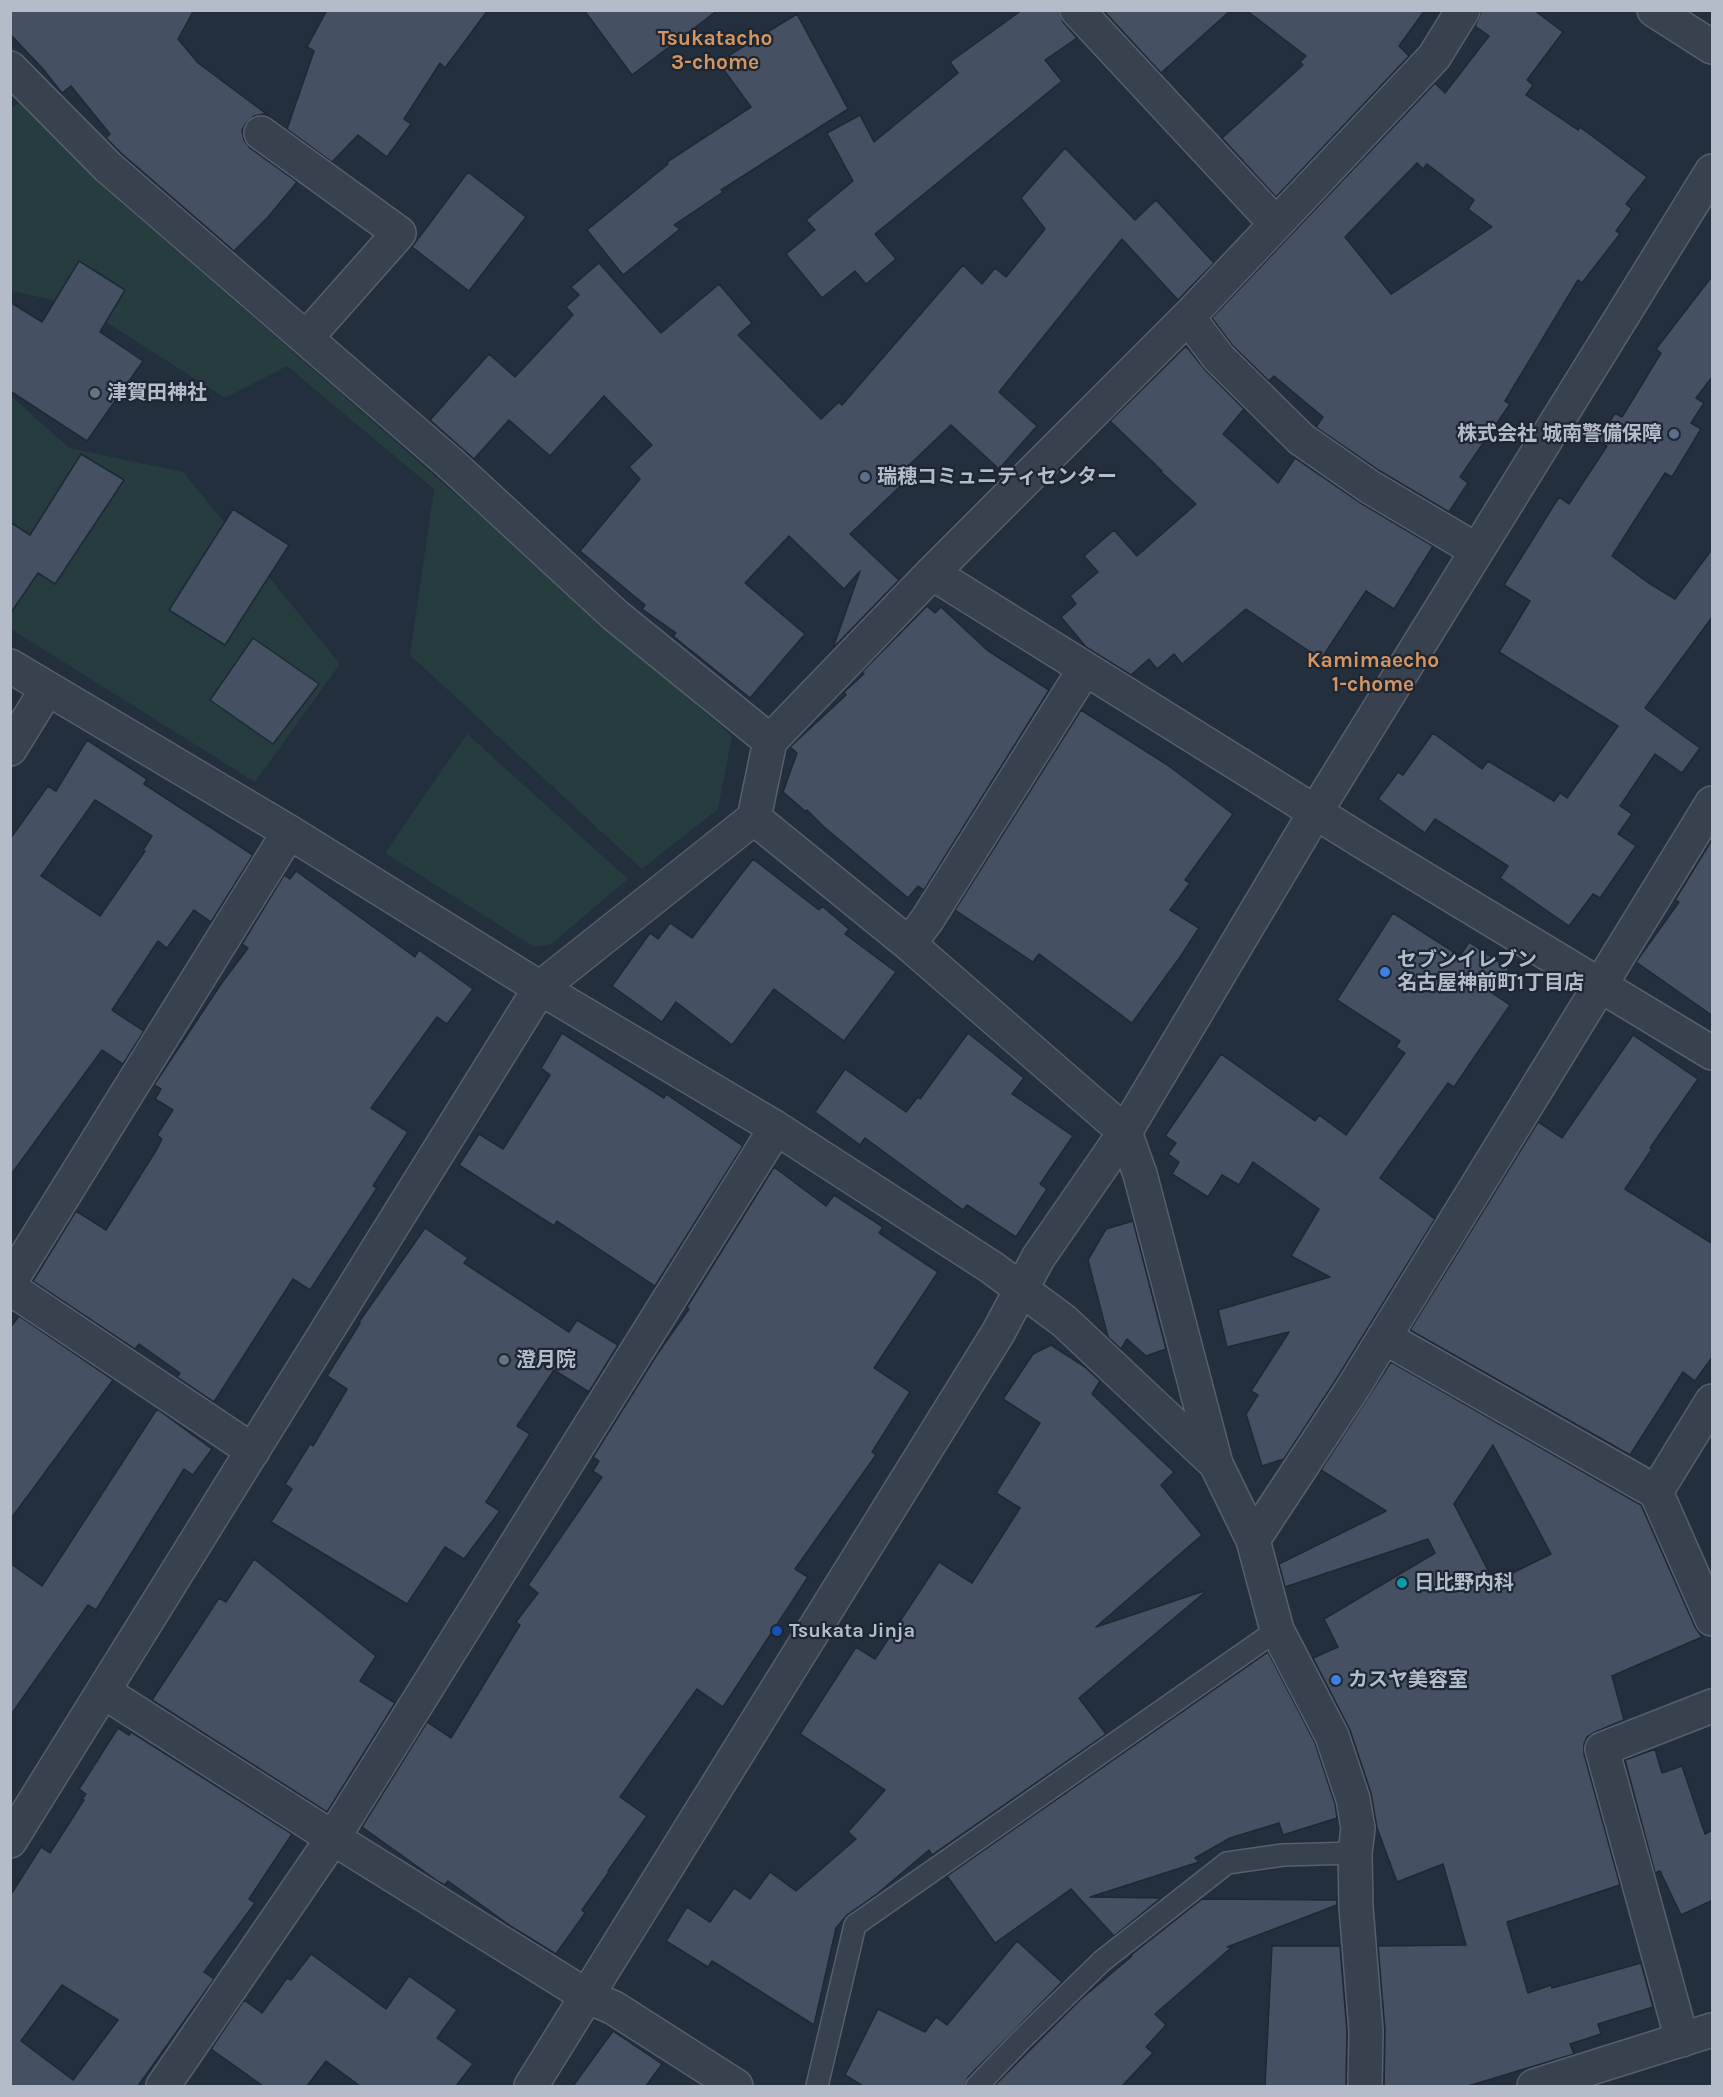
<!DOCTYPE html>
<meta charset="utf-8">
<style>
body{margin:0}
#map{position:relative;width:1723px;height:2097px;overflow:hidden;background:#242f3e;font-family:Karla,sans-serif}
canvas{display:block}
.frame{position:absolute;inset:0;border:12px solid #b4bcc9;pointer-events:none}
</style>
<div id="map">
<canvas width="1723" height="2097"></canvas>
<div class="frame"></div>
</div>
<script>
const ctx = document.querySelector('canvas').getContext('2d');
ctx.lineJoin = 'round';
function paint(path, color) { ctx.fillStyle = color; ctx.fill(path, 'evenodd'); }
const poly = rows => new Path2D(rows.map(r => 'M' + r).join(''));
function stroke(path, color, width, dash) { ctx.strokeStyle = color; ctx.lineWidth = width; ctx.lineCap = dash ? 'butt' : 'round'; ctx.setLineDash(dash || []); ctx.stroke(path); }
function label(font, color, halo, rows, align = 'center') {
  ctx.font = font + ' Karla,"Noto Sans JP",sans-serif'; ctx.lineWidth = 4.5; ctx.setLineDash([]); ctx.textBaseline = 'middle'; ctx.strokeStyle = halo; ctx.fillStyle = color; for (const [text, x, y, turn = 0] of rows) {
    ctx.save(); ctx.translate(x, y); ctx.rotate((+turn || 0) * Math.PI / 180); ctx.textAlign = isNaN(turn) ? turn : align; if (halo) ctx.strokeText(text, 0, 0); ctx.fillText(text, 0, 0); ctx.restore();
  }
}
const green = poly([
 [26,98,94,178,732,736,718,809,642,869,410,655,434,489,287,366,225,398,81,306,11,291,10,109],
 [10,395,69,448,183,472,340,664,255,782,11,629],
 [467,734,628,879,551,944,534,947,385,853]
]);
const building = poly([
 [10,10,194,10,178,39,198,63,284,127,264,114,254,116,246,123,242,130,244,140,250,148,297,182,268,217,234,251,121,153,106,138,110,134,71,86,62,93,43,69,10,34,10,10],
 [327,10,488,10,445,68,440,63,404,119,411,124,387,157,358,135,332,162,287,129,314,51,307,47,327,10],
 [584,10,718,10,632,75,584,10],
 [1022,10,1059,10,1063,22,1077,38,1045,60,1062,81,875,234,896,259,866,284,855,271,822,298,786,254,815,230,806,220,853,181,827,133,860,115,874,142,958,73,950,62,1022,10],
 [1103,10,1231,10,1161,73,1103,10],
 [1246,10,1425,10,1399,46,1409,56,1276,197,1222,138,1303,65,1300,62,1306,56,1246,10],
 [1482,10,1534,10,1563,32,1527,80,1533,85,1526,95,1578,130,1580,127,1647,177,1626,204,1632,209,1616,231,1620,234,1582,283,1578,280,1505,401,1510,404,1460,477,1468,483,1449,512,1380,471,1316,427,1323,417,1274,376,1269,381,1232,345,1212,318,1435,83,1445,93,1489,36,1475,26,1482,10],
 [1417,163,1423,169,1427,164,1474,200,1468,209,1492,227,1391,294,1345,237,1417,163],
 [797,14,848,109,721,190,723,192,674,225,680,229,623,275,587,230,668,164,667,162,751,107,718,62,797,14],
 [1065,148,1135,220,1156,200,1214,263,1178,300,1122,239,999,392,1037,426,999,469,951,425,904,470,910,477,850,534,899,580,833,648,860,571,844,589,789,536,745,583,805,634,750,698,673,636,676,633,642,609,645,605,580,551,640,479,629,467,652,445,604,396,550,456,509,420,474,459,430,420,489,354,515,377,573,315,566,307,579,295,571,287,599,263,661,333,719,284,752,323,738,335,821,419,839,402,842,405,963,265,982,284,995,268,1006,277,1045,229,1021,198,1065,148],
 [468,172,526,217,469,291,412,247,468,172],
 [79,261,125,290,100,332,143,361,87,441,10,391,10,302,42,322,79,261],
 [1713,275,1713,376,1696,398,1704,403,1691,423,1701,429,1672,477,1665,473,1612,556,1647,582,1675,599,1713,548,1713,616,1645,708,1700,748,1682,773,1655,754,1620,806,1632,814,1618,834,1636,846,1600,898,1593,894,1569,926,1500,878,1508,866,1435,819,1425,833,1378,799,1398,772,1403,775,1433,733,1482,769,1488,761,1554,801,1560,793,1567,798,1618,726,1499,652,1530,601,1504,585,1559,497,1569,504,1607,446,1598,441,1615,413,1622,417,1661,353,1656,349,1713,275],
 [1186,346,1205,370,1244,409,1223,434,1278,483,1295,458,1359,502,1433,546,1394,609,1366,591,1321,659,1246,609,1182,664,1174,654,1157,669,1149,659,1131,675,1086,647,1061,617,1076,604,1070,596,1098,572,1084,556,1114,530,1137,556,1196,504,1161,472,1162,471,1110,421,1186,346],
 [81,454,124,480,55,584,38,573,10,614,10,522,30,535,81,454],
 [233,509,289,545,225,645,169,610,233,509],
 [927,606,935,613,941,607,987,650,1049,690,924,890,918,886,908,898,823,826,807,810,805,811,783,792,797,753,790,747,846,695,844,692,864,674,862,672,927,606],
 [253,638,319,684,273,744,210,700,253,638],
 [1081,710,1166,764,1233,814,1185,880,1190,883,1170,910,1199,928,1180,957,1132,1023,1039,954,1033,962,955,910,1081,710],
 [87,740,147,779,144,784,253,855,211,922,194,910,167,948,158,941,112,1010,144,1031,123,1064,102,1050,10,1176,10,839,48,786,56,791,87,740],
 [95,800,152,836,143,850,145,851,100,916,41,876,95,800],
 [1713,838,1713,1016,1636,962,1679,902,1675,900,1713,838],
 [753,859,819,910,822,906,849,929,845,934,896,972,844,1041,774,989,732,1045,676,1002,662,1022,612,986,650,933,658,939,670,923,692,938,753,859],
 [296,871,415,957,419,950,473,989,447,1024,437,1017,371,1108,408,1132,373,1186,377,1188,310,1290,293,1279,214,1402,177,1377,180,1373,139,1344,135,1349,33,1281,76,1211,106,1230,157,1149,162,1139,157,1135,173,1110,155,1099,161,1089,154,1085,221,984,248,948,242,944,284,875,290,879,296,871],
 [1393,913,1460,956,1469,942,1509,969,1492,993,1510,1005,1454,1087,1448,1083,1380,1178,1435,1219,1337,1378,1284,1459,1262,1466,1246,1414,1258,1395,1251,1391,1289,1332,1227,1347,1218,1310,1330,1277,1291,1256,1319,1209,1253,1162,1239,1185,1222,1175,1208,1197,1172,1174,1179,1162,1168,1154,1176,1143,1165,1136,1221,1054,1315,1121,1319,1115,1346,1135,1405,1053,1396,1047,1400,1041,1337,1000,1393,913],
 [562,1033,664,1098,666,1094,743,1146,655,1286,557,1221,554,1226,459,1165,479,1134,503,1149,550,1075,541,1068,562,1033],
 [968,1033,1024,1078,1012,1094,1073,1136,1040,1184,1047,1189,1016,1237,967,1205,963,1210,865,1138,860,1145,815,1112,845,1069,906,1112,918,1097,920,1099,968,1033],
 [1633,1035,1698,1079,1650,1148,1652,1149,1625,1189,1713,1244,1713,1356,1695,1381,1683,1372,1630,1455,1410,1330,1538,1122,1562,1138,1633,1035],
 [774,1167,826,1206,834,1195,883,1227,879,1233,938,1272,874,1368,910,1392,872,1452,876,1455,795,1569,808,1577,723,1707,697,1689,620,1797,647,1816,608,1871,609,1872,582,1910,585,1913,556,1954,512,1927,448,1881,445,1885,439,1882,362,1827,427,1722,451,1738,520,1625,516,1622,538,1593,528,1585,602,1477,593,1471,599,1461,593,1457,658,1353,689,1309,687,1307,774,1167],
 [1133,1221,1166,1349,1146,1356,1127,1339,1121,1349,1108,1337,1088,1260,1106,1229,1133,1221],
 [425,1228,468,1258,464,1263,569,1332,577,1320,618,1345,589,1392,554,1370,517,1426,530,1434,486,1502,500,1511,464,1559,445,1547,407,1604,271,1522,292,1489,285,1484,310,1444,313,1446,347,1389,327,1376,360,1323,359,1322,425,1228],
 [19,1316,113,1380,10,1520,10,1328,19,1316],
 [1051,1345,1085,1367,1100,1381,1092,1394,1174,1472,1161,1485,1202,1535,1096,1627,1204,1591,1204,1593,1079,1698,1106,1734,932,1855,929,1850,877,1894,847,1915,836,1928,814,2025,712,1961,708,1967,666,1941,687,1907,710,1922,734,1888,750,1899,770,1872,796,1891,856,1839,848,1832,885,1790,800,1734,856,1647,875,1659,939,1562,972,1583,1020,1508,996,1493,1040,1423,1003,1399,1033,1354,1051,1345],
 [1391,1362,1641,1505,1695,1627,1702,1637,1612,1676,1624,1720,1595,1732,1587,1737,1584,1744,1584,1754,1620,1885,1507,1922,1528,1993,1551,1985,1552,1988,1641,1963,1653,2007,1598,2024,1601,2034,1570,2044,1574,2054,1468,2086,1384,2086,1385,2030,1378,1946,1466,1945,1443,1864,1397,1882,1377,1828,1371,1793,1350,1730,1313,1658,1338,1647,1324,1619,1435,1553,1428,1539,1285,1587,1279,1564,1386,1511,1321,1470,1391,1362],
 [1493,1445,1551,1554,1494,1582,1454,1504,1493,1445],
 [157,1409,212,1449,193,1475,184,1469,96,1610,88,1605,10,1716,10,1563,42,1586,157,1409],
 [254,1559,376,1656,360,1681,395,1703,327,1812,152,1700,219,1598,226,1602,254,1559],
 [1268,1652,1315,1743,1335,1804,1337,1818,1283,1835,1279,1823,1230,1838,1195,1858,1199,1862,1090,1897,1161,1898,1114,1936,1071,1889,995,1943,947,1876,1268,1652],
 [118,1728,129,1735,131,1732,292,1834,249,1899,255,1903,204,1972,214,1979,138,2086,10,2086,10,1896,41,1847,50,1853,84,1800,82,1799,86,1794,79,1789,118,1728],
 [62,1985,118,2020,73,2080,21,2041,62,1985],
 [1655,1749,1662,1773,1682,1766,1705,1834,1713,1830,1713,1900,1681,1915,1660,1871,1655,1873,1625,1760,1655,1749],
 [1202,1899,1337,1900,1337,1905,1227,1947,1232,1947,1155,2014,1166,2025,1146,2047,1153,2053,1122,2086,994,2086,1081,1999,1132,1956,1131,1955,1202,1899],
 [1017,1941,1062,1982,968,2077,965,2086,863,2086,845,2075,878,2009,925,2032,936,2017,947,2025,1017,1941],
 [1272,1946,1340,1946,1347,2032,1346,2086,1265,2086,1272,1946],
 [311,1954,386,2009,409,1976,457,2010,437,2038,473,2064,456,2086,360,2086,326,2061,307,2086,263,2086,211,2049,244,2000,262,2013,287,1978,291,1980,311,1954],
 [613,2031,662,2064,646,2086,573,2086,613,2031]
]);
const service = poly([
 [817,2086,855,1925,1277,1630],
 [977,2086,1021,2040,1102,1961,1227,1863,1283,1855,1355,1853]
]);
const minor = poly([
 [1077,10,1276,224],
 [1654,10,1712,47],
 [10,68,108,167,449,462,615,615,770,741],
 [261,133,399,233,306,338],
 [1188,317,1218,357,1301,439,1370,487,1476,550],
 [932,573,1360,840,1712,1053],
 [10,666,289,832,540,988,776,1128,991,1267,1064,1321,1216,1464,1253,1540,1277,1630,1332,1736,1353,1799,1358,1828,1355,1853,1356,1907,1366,2031,1365,2086],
 [10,749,47,689],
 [754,818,909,944,1125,1132,1140,1174,1216,1464],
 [909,944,927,920,1084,670],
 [10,1282,289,832],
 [10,1288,253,1451],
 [1384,1337,1656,1492,1712,1619],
 [1656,1492,1712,1401],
 [1253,1540,1353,1388,1712,803],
 [104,1692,333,1838,587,1996,614,2008,736,2086],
 [10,1841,540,988,754,818,770,741,932,573,1188,317,1434,57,1463,10],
 [1682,2040,1602,1749,1712,1706],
 [163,2086,333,1838,776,1128],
 [1534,2086,1712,2030]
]);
const tertiary = poly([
 [531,2086,998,1333,1038,1258,1125,1132,1316,811,1712,171]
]);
const markers = [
 [95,393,6,"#6b7280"],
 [1674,434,6,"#5c6f8a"],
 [865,477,6,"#5c6f8a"],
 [1385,972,6,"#3f7fe0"],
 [504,1360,6,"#6b7280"],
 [1402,1583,6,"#0f9aa8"],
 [777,1631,6,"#1a4fb4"],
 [1336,1680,6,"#3f7fe0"]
];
const poiNames = [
 ["津賀田神社",107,393],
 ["株式会社 城南警備保障",1662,434,"right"],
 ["瑞穂コミュニティセンター",877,477],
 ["セブンイレブン",1397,960],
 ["名古屋神前町1丁目店",1397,983],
 ["澄月院",516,1360],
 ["日比野内科",1414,1583],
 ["Tsukata Jinja",789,1631],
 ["カスヤ美容室",1348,1680]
];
const neighbourhoodNames = [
 ["Tsukatacho",715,39],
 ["3-chome",715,63],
 ["Kamimaecho",1373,661],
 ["1-chome",1373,685]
];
paint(green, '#263c3f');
paint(building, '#455162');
stroke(building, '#1f2835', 1.5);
stroke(service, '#565f6c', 24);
stroke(minor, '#565f6c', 36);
stroke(tertiary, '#565f6c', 36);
stroke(service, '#38414e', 21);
stroke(minor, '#38414e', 33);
stroke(tertiary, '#38414e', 33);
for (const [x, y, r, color] of markers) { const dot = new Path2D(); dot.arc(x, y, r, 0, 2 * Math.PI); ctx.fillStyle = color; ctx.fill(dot); stroke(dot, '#1d2633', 2); }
label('bold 20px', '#b4bcc9', '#1d2633', poiNames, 'left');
label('bold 21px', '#d59563', '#1d2633', neighbourhoodNames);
</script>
